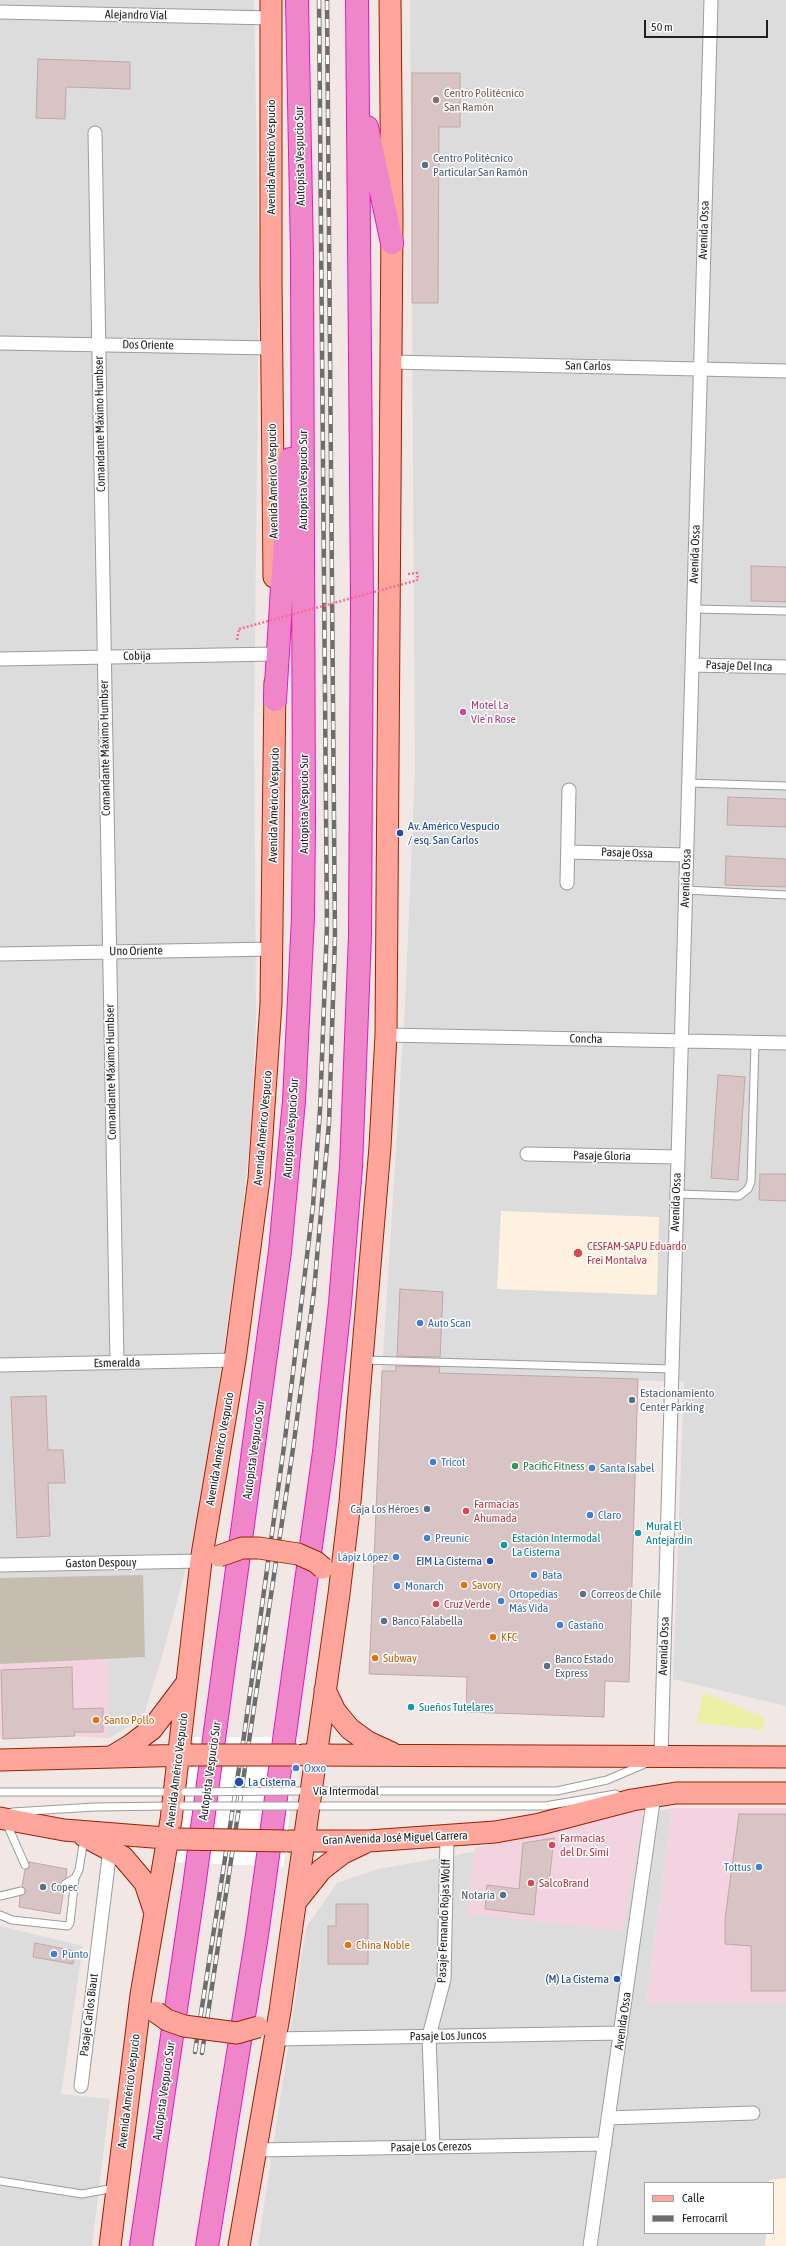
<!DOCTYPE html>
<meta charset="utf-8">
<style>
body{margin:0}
#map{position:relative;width:786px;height:2246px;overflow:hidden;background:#f1e7e5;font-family:"Asap Condensed",sans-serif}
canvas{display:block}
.legend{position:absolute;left:644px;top:2182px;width:130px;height:52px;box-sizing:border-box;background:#fff;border:1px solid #a5a5a5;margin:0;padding:5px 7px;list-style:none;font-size:12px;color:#1f1f1f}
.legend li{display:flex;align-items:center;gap:8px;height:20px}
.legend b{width:20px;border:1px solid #a5a5a5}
.scale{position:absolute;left:644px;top:20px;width:124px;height:18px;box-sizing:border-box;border:2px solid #1f1f1f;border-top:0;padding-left:5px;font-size:12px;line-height:14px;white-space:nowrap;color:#1f1f1f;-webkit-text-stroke:3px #fff;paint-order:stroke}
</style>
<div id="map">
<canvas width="786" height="2246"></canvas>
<ul class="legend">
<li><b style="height:5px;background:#ffa69c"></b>Calle</li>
<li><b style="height:5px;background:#6d6d6d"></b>Ferrocarril</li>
</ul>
<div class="scale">50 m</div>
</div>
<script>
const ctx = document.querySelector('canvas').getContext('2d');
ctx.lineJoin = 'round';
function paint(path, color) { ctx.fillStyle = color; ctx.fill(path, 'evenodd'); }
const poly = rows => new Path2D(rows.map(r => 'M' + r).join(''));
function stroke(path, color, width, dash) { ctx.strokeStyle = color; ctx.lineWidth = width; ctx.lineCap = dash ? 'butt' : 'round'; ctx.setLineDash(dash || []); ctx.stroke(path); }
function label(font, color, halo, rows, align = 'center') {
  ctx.font = font + ' "Asap Condensed",sans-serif'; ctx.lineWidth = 3; ctx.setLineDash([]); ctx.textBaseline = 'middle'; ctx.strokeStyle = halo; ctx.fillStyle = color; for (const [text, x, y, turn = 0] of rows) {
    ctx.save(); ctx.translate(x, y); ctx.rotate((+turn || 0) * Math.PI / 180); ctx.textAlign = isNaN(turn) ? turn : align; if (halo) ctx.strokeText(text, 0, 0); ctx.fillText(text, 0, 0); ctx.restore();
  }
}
const residential = poly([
 [0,0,254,0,259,285,254,729,256,1023,251,1130,238,1251,200,1516,161,1660,143,1718,109,1738,75,1736,0,1739],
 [410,0,786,0,786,1706,673,1679,684,1382,382,1371,405,1007,415,769],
 [672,1808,646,2002,786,2003,786,2246,258,2246,306,1928,337,1883,378,1869,523,1843],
 [645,2183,773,2183,773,2233,645,2233],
 [0,1926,83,1946,61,2094,110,2099,92,2246,0,2246]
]);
const commercial = poly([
 [108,1657,109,1738,75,1736,0,1739,0,1664],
 [672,1808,786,1808,786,2003,646,2003],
 [644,1809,623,1931,466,1914,475,1848]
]);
const education = poly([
 [501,1211,659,1217,657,1295,497,1289],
 [786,2178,786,2246,765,2246,766,2233,773,2233,773,2183,769,2183,769,2180]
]);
const construction = poly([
 [143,1575,145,1657,0,1664,0,1578]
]);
const grass = poly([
 [703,1692,765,1718,763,1730,697,1723]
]);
const pier = poly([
 [194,1737,299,1737,283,1867,174,1862]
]);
const building = poly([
 [38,59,130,62,130,89,66,87,65,119,36,118,38,59],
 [412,73,460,73,460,127,439,127,438,303,412,303,412,73],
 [751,566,786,567,786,602,751,601,751,566],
 [728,797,786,799,786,827,727,825,728,797],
 [726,856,786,859,786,887,725,885,726,856],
 [718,1075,745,1077,738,1180,711,1178,718,1075],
 [760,1174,786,1174,786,1201,759,1200,760,1174],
 [400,1289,443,1292,440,1357,397,1356,400,1289],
 [396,1366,440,1367,439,1373,638,1379,629,1682,605,1681,604,1717,466,1712,467,1677,369,1674,382,1371,396,1371,396,1366],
 [46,1396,48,1450,63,1450,65,1483,48,1483,50,1536,17,1538,11,1397,46,1396],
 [72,1667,73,1709,103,1708,103,1732,74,1732,75,1736,3,1739,1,1670,72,1667],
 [739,1814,786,1814,786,1991,751,1991,751,1946,725,1944,725,1919,739,1814],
 [554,1838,549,1883,537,1882,534,1915,485,1909,487,1885,519,1889,523,1843,554,1838],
 [29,1862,67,1869,66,1878,60,1884,64,1889,60,1914,19,1907,20,1896,26,1892,22,1886,25,1870,29,1868,29,1862],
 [336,1904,368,1904,368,1964,328,1964,328,1926,336,1926,336,1904],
 [35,1943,75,1951,73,1964,33,1957,35,1943]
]);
const path = poly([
 [408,574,417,573,418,580],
 [237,640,239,629]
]);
const lane = poly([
 [693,609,786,611],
 [688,783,786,786],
 [685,890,786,895],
 [677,1194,739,1196,748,1189,751,1182,755,1043],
 [364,1360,672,1369],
 [292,1791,557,1791,607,1780,647,1763],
 [0,1792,173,1792],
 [291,1806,545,1806,616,1794],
 [12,1812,95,1807,172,1806],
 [6,1822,25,1865],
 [65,1884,75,1878,79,1870,84,1839],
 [0,1896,21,1891],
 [0,1915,12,1920,68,1926,70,1923,75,1878],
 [0,2181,82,2194,114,2188]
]);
const street = poly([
 [0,12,271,18],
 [95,133,117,1363],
 [0,343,271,348],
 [391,362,786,371],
 [0,659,275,654],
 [692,665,786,667],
 [568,852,686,855],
 [567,883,569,790],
 [0,954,272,949],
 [386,1035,786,1043],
 [527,1154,678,1157],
 [0,1365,235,1360],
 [0,1565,201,1561],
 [661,1756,711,0],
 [275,2039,621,2033],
 [81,2086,110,1849],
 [608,2118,753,2113],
 [433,2147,429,2036,444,1979,447,1837],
 [257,2150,605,2144],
 [590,2246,654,1795]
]);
const primary = poly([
 [271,0,271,279,274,577],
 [325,1690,335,1711,350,1729,368,1742,392,1753],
 [303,1755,786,1757],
 [111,1757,131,1745,152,1729,186,1684],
 [0,1760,191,1755],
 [0,1818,64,1830,178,1839],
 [84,1836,123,1857,145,1883,154,1910],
 [290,1841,369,1841,495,1832,540,1824,632,1800,676,1793,786,1793],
 [298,1899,321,1870,343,1853,364,1843],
 [110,2246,141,1995,171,1820,201,1561,235,1360,259,1179,271,1004,275,683],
 [239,2246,280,2011,339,1594,350,1502,380,1147,386,1035,392,220,390,0]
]);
const highway = poly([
 [367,127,392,243],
 [275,700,290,459],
 [141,2246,194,1887,280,1251,294,1101,303,917,304,822,302,254,297,0],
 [207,2246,257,1935,324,1452,340,1303,351,1167,360,935,362,597,357,0]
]);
const rail = poly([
 [195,2052,244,1736,285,1439,313,1206,320,1110,327,925,319,0],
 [202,2053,293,1449,314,1291,329,1123,335,937,327,0]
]);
const pathBridge = poly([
 [239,629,418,580]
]);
const laneBridge = poly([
 [185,1792,292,1791],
 [183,1806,291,1806]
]);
const primaryBridge = poly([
 [219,1556,242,1548,259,1548,298,1554,316,1562,323,1568],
 [191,1755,297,1755],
 [178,1839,286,1841],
 [156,2012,167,2020,184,2026,237,2033,258,2027]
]);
const markers = [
 [436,100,4,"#8d6e63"],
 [425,165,4,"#5c6f8a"],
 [463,712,4,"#d1479c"],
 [400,833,4,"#1a4fb4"],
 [578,1253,5,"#e0444e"],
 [420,1323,4,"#3f7fe0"],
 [632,1400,4,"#5c6f8a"],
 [433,1462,4,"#3f7fe0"],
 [515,1466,4,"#2e9e5b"],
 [592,1468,4,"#3f7fe0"],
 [427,1509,4,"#5c6f8a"],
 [466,1511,4,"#e0444e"],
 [590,1515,4,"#3f7fe0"],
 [638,1533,4,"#0f9aa8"],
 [427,1538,4,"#3f7fe0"],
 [504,1545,4,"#0f9aa8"],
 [396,1557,4,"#3f7fe0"],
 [490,1561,4,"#1a4fb4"],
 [534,1575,4,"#3f7fe0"],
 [464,1585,4,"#e8710a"],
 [397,1586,4,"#3f7fe0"],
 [583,1594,4,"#5c6f8a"],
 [501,1601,4,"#3f7fe0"],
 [436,1604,4,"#e0444e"],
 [384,1621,4,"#5c6f8a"],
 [560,1625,4,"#3f7fe0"],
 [493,1637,4,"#e8710a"],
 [375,1658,4,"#e8710a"],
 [547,1666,4,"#5c6f8a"],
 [411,1707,4,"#0f9aa8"],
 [96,1720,4,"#e8710a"],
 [296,1768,4,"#3f7fe0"],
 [239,1782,5,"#1a4fb4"],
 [552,1845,4,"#e0444e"],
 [759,1867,4,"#3f7fe0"],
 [531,1883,4,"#e0444e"],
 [43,1887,4,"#5c6f8a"],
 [503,1895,4,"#5c6f8a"],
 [348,1945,4,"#e8710a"],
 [54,1954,4,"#3f7fe0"],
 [617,1979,4,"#1a4fb4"]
];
const streetNames = [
 ["Alejandro Vial",136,15,1],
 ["Autopista Vespucio Sur",300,156,-91],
 ["Avenida Américo Vespucio",271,157,-90],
 ["Avenida Ossa",704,230,-88],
 ["Dos Oriente",148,345,1],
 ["San Carlos",588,366,1],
 ["Comandante Máximo Humbser",100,424,-91],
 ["Autopista Vespucio Sur",303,480,-90],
 ["Avenida Américo Vespucio",273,481,-91],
 ["Avenida Ossa",695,554,-88],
 ["Cobija",137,656,-1],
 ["Pasaje Del Inca",739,666,2],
 ["Comandante Máximo Humbser",105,748,-91],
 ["Autopista Vespucio Sur",304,804,-90],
 ["Avenida Américo Vespucio",274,805,-89],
 ["Pasaje Ossa",627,853,2],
 ["Avenida Ossa",686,878,-88],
 ["Uno Oriente",136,951,-1],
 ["Concha",586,1039,1],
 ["Comandante Máximo Humbser",111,1072,-91],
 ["Avenida Américo Vespucio",263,1128,-85],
 ["Autopista Vespucio Sur",291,1128,-86],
 ["Pasaje Gloria",602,1156,1],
 ["Avenida Ossa",676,1202,-88],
 ["Esmeralda",117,1363,-1],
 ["Avenida Américo Vespucio",220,1449,-80],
 ["Autopista Vespucio Sur",254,1450,-82],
 ["Gaston Despouy",101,1563,-1],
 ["Avenida Ossa",664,1646,-88],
 ["Avenida Américo Vespucio",177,1770,-83],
 ["Autopista Vespucio Sur",210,1771,-82],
 ["Vía Intermodal",346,1791],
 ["Gran Avenida José Miguel Carrera",395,1838,-2],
 ["Pasaje Fernando Rojas Wolff",444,1921,-88],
 ["Pasaje Carlos Biaut",89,2015,-83],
 ["Avenida Ossa",623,2021,-82],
 ["Pasaje Los Juncos",448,2036,-1],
 ["Avenida Américo Vespucio",129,2091,-83],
 ["Autopista Vespucio Sur",164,2091,-82],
 ["Pasaje Los Cerezos",431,2147,-1]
];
const educationNames = [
 ["Centro Politécnico",444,93],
 ["San Ramón",444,107]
];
const serviceNames = [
 ["Centro Politécnico",433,158],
 ["Particular San Ramón",433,172],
 ["Estacionamiento",640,1393],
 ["Center Parking",640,1407],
 ["Caja Los Héroes",419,1509,"right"],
 ["Correos de Chile",591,1594],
 ["Banco Falabella",392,1621],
 ["Banco Estado",555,1659],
 ["Express",555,1673],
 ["Copec",51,1887],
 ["Notaría",495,1895,"right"]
];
const hotelNames = [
 ["Motel La",471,705],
 ["Vie’n Rose",471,719]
];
const transitNames = [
 ["Av. Américo Vespucio",408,826],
 ["/ esq. San Carlos",408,840],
 ["EIM La Cisterna",482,1561,"right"],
 ["La Cisterna",248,1782],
 ["(M) La Cisterna",609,1979,"right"]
];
const healthNames = [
 ["CESFAM-SAPU Eduardo",587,1246],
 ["Frei Montalva",587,1260],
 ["Farmacias",474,1504],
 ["Ahumada",474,1518],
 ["Cruz Verde",444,1604],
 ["Farmacias",560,1838],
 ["del Dr. Simi",560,1852],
 ["SalcoBrand",539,1883]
];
const shopNames = [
 ["Auto Scan",428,1323],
 ["Tricot",441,1462],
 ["Santa Isabel",600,1468],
 ["Claro",598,1515],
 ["Preunic",435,1538],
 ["Lápiz López",388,1557,"right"],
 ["Bata",542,1575],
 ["Monarch",405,1586],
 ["Ortopedias",509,1594],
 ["Más Vida",509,1608],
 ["Castaño",568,1625],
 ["Oxxo",304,1768],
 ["Tottus",751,1867,"right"],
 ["Punto",62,1954]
];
const leisureNames = [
 ["Pacific Fitness",523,1466]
];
const cultureNames = [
 ["Mural El",646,1526],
 ["Antejardín",646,1540],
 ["Estación Intermodal",512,1538],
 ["La Cisterna",512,1552],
 ["Sueños Tutelares",419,1707]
];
const foodNames = [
 ["Savory",472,1585],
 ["KFC",501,1637],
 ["Subway",383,1658],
 ["Santo Pollo",104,1720],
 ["China Noble",356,1945]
];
paint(residential, '#dddcdd');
paint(commercial, '#f3d3e0');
paint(education, '#fff1e0');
paint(construction, '#c6bcaf');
paint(grass, '#ecefa6');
paint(pier, '#fff');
paint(building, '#d8c4c5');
stroke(building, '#c4a6a6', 1);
stroke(lane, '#9c9c9c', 9);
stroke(street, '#9c9c9c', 15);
stroke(primary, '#9b2000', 23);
stroke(highway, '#eb16c0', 24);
stroke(path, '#ff689d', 2.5, [2, 2]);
stroke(lane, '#fff', 7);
stroke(street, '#fff', 13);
stroke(primary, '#ffa69c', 21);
stroke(highway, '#ef86c9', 22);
stroke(rail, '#6d6d6d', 4.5);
stroke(rail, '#fff', 3, [9]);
stroke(laneBridge, '#9c9c9c', 9, []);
stroke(primaryBridge, '#9b2000', 23, []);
stroke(pathBridge, '#ff689d', 2.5, [2, 2]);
stroke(laneBridge, '#fff', 7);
stroke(primaryBridge, '#ffa69c', 21);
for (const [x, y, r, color] of markers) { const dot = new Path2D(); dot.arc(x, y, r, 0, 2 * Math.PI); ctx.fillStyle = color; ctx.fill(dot); stroke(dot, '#fff', 1.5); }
label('12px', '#1f1f1f', '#fff', streetNames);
label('12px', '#785e54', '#fff', educationNames, 'left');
label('12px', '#4e5e75', '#fff', serviceNames, 'left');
label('12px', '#b23c85', '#fff', hotelNames, 'left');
label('12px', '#164399', '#fff', transitNames, 'left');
label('12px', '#be3a42', '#fff', healthNames, 'left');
label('12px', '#366cbe', '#fff', shopNames, 'left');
label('12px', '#27864d', '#fff', leisureNames, 'left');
label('12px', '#0d838f', '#fff', cultureNames, 'left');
label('12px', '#c56008', '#fff', foodNames, 'left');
</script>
